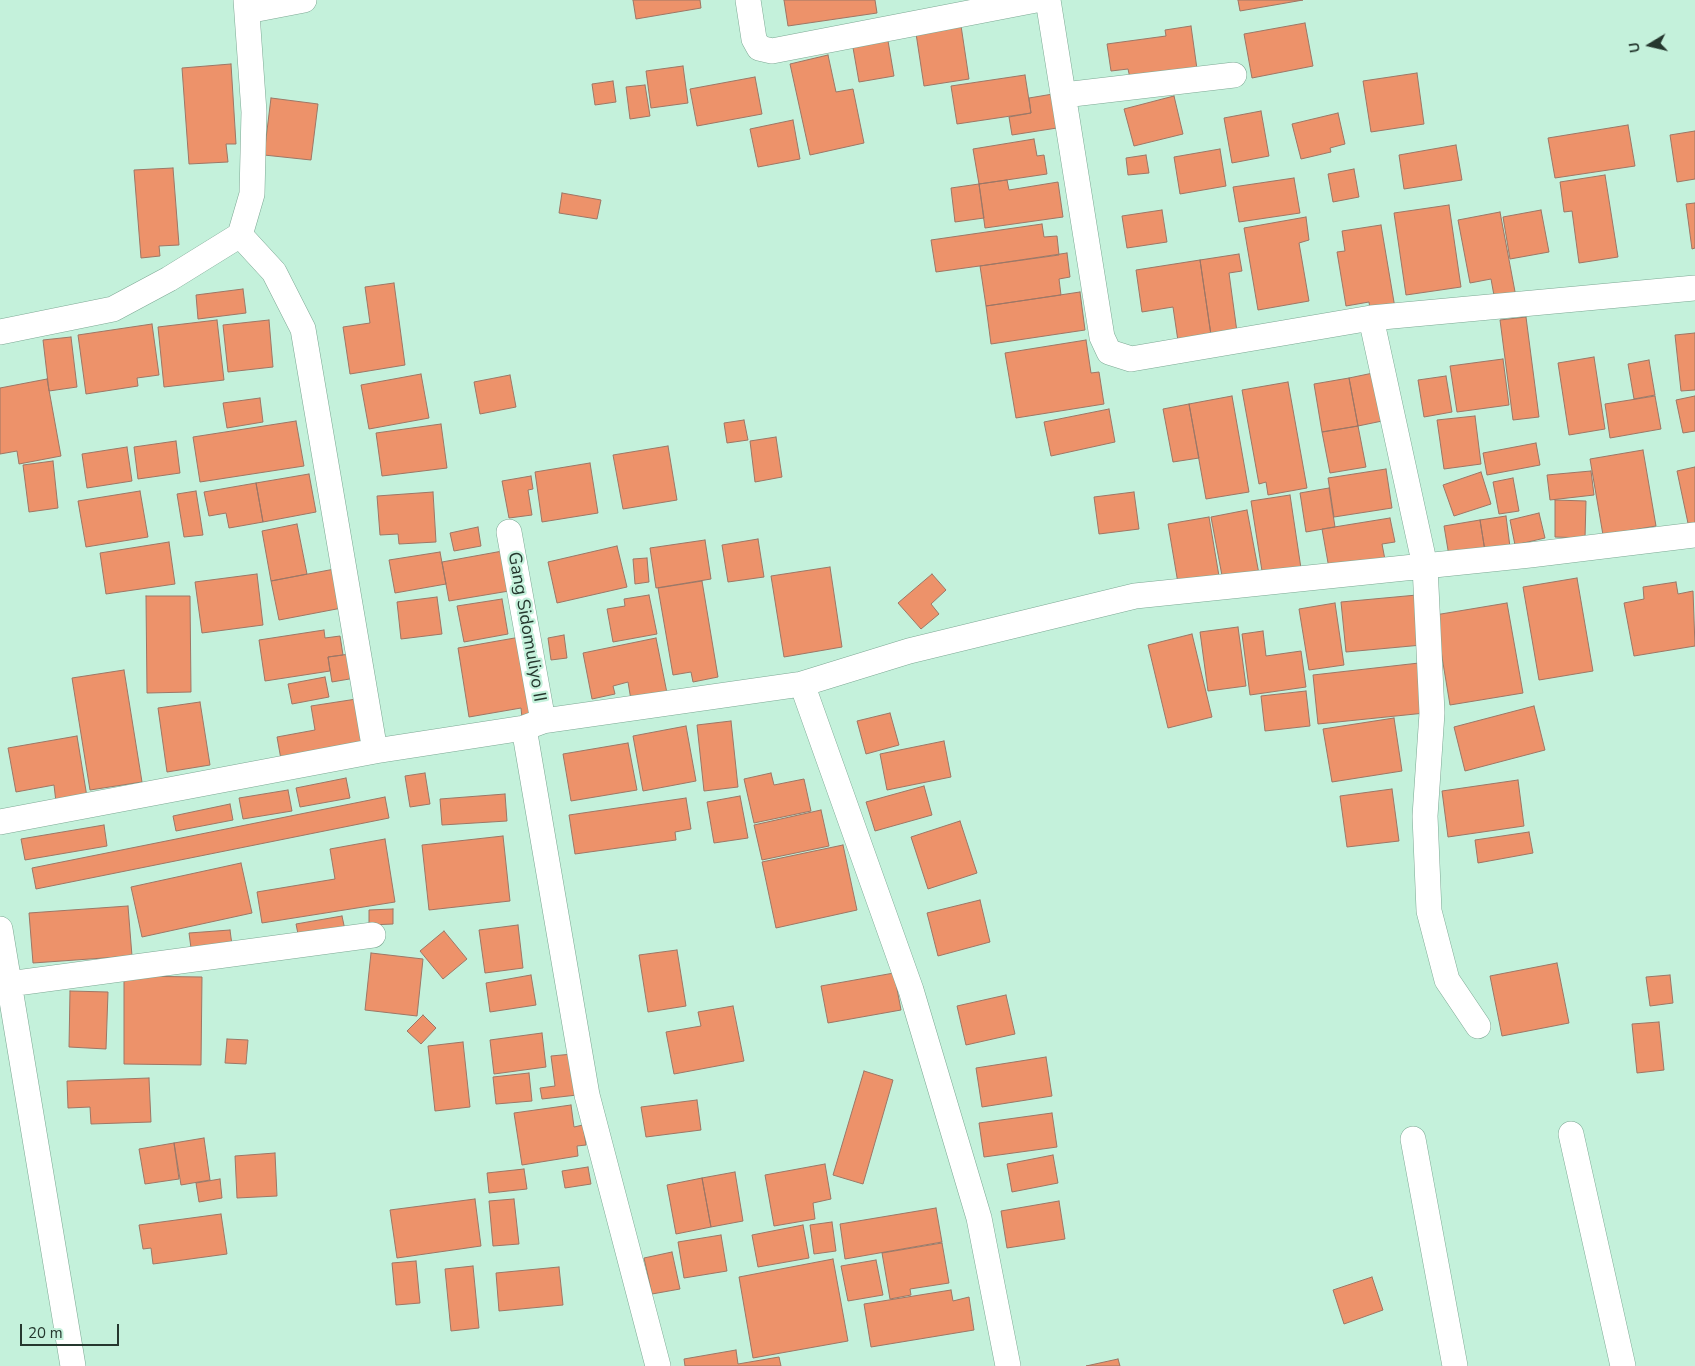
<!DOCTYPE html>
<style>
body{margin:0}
#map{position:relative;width:1695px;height:1366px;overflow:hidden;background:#c4f1db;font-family:"Nunito Sans",sans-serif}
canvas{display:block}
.north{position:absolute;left:1625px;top:20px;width:50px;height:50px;-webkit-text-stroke:4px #c4f1db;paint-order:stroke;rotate:261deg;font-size:14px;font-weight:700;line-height:20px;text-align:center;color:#25372e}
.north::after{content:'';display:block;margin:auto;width:18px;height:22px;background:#25372e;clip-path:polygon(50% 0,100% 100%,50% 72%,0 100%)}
.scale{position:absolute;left:20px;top:1324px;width:99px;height:22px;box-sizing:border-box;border:2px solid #25372e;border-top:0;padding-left:6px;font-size:15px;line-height:18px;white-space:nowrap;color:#25372e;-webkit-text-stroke:4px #c4f1db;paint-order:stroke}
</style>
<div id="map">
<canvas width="1695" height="1366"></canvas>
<div class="north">U</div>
<div class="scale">20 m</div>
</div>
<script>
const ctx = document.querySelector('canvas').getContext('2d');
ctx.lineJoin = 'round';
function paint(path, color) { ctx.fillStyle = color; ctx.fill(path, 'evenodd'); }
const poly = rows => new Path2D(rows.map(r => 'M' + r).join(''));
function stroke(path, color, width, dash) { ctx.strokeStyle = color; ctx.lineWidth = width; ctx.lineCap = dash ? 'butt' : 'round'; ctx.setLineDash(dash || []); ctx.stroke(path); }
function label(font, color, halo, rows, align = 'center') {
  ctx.font = font + ' "Nunito Sans",sans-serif'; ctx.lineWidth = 4.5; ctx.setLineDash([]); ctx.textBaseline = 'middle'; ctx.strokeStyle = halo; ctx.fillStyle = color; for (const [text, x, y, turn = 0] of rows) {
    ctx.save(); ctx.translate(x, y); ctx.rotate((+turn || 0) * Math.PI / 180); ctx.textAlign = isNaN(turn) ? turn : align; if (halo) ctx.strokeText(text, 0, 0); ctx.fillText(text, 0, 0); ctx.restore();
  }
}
const building = poly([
 [633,0,700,0,701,8,636,19,633,0],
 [784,0,875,0,877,13,788,26,784,0],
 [1238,0,1303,0,1240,11,1238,0],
 [960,19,969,79,924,86,915,27,960,19],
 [1305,23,1313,66,1252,78,1244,34,1305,23],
 [1191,26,1197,69,1130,78,1128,69,1111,71,1107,44,1166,36,1165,30,1191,26],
 [887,35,894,76,859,82,852,42,887,35],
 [828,55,836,92,853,89,864,143,810,155,790,64,828,55],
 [231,64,236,144,226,144,228,162,189,164,182,68,231,64],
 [683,66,688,103,651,108,646,71,683,66],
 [1417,73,1424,124,1371,132,1363,81,1417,73],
 [1025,75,1031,113,957,124,951,86,1025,75],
 [755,77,762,114,697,126,690,89,755,77],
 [613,81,616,102,595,105,592,84,613,81],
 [645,85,650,116,630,119,626,87,645,85],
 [1053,94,1057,128,1012,135,1009,117,1031,113,1029,98,1053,94],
 [1174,96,1183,134,1134,146,1124,109,1174,96],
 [271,98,318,104,311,160,264,155,271,98],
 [1261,111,1269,156,1232,163,1224,118,1261,111],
 [1338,113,1345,144,1330,148,1331,152,1301,159,1292,124,1338,113],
 [793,120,800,159,758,167,750,129,793,120],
 [1628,125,1635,166,1555,178,1548,138,1628,125],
 [1695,131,1695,179,1677,182,1670,135,1695,131],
 [1034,139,1037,156,1044,155,1047,174,979,184,973,149,1034,139],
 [1456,145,1462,180,1404,189,1399,155,1456,145],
 [1220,149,1226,186,1180,194,1174,157,1220,149],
 [1146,155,1149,173,1128,175,1126,158,1146,155],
 [173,168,179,245,159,246,160,256,141,258,134,170,173,168],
 [1354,169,1359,197,1333,202,1328,174,1354,169],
 [1605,175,1618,257,1579,263,1572,211,1564,212,1560,182,1605,175],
 [1294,178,1300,213,1239,222,1233,187,1294,178],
 [1007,180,1009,190,1058,182,1063,217,985,228,979,184,1007,180],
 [979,184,984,218,955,222,951,188,979,184],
 [562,193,601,200,597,219,559,213,562,193],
 [1695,203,1695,248,1692,249,1686,204,1695,203],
 [1449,205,1461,287,1406,295,1394,213,1449,205],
 [1162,210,1167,242,1127,248,1122,216,1162,210],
 [1541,210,1549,252,1510,259,1503,217,1541,210],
 [1500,212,1516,297,1495,301,1491,279,1470,283,1458,220,1500,212],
 [1306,217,1309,240,1299,243,1309,301,1258,310,1244,228,1306,217],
 [1042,224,1044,237,1057,236,1059,255,936,272,931,240,1042,224],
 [1381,225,1396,314,1371,317,1369,302,1346,306,1337,252,1345,251,1342,231,1381,225],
 [1067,253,1070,277,1059,279,1061,295,986,306,980,266,1067,253],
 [1239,254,1242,271,1229,273,1237,332,1211,335,1200,260,1239,254],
 [1200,260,1211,335,1178,341,1173,307,1142,312,1136,270,1200,260],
 [394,283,405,365,350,374,343,327,370,323,365,287,394,283],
 [243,289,246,313,198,319,196,295,243,289],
 [1080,292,1085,330,991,344,986,306,1080,292],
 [1526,317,1539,417,1513,420,1500,320,1526,317],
 [217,320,224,380,164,387,158,327,217,320],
 [269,320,273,367,228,372,223,325,269,320],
 [152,324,159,375,137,378,138,386,86,394,78,335,152,324],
 [1695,333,1695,390,1681,391,1675,335,1695,333],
 [71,337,77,387,49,391,43,340,71,337],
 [1086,340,1091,373,1099,372,1104,404,1016,418,1005,353,1086,340],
 [1594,357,1605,429,1569,435,1558,363,1594,357],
 [1503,359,1509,405,1457,412,1450,366,1503,359],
 [1649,360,1655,395,1634,399,1628,364,1649,360],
 [1378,372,1387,420,1358,426,1349,378,1378,372],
 [421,374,429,418,369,429,361,385,421,374],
 [510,375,516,407,480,414,474,382,510,375],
 [1446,376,1452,412,1424,417,1418,380,1446,376],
 [1349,378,1358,426,1322,432,1314,384,1349,378],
 [47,379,61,456,19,464,17,451,0,454,0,388,47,379],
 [1288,382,1307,488,1268,495,1266,482,1259,484,1242,390,1288,382],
 [1232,396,1249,492,1206,499,1189,404,1232,396],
 [1655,396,1661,429,1610,438,1605,404,1655,396],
 [1695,396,1695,431,1683,433,1676,400,1695,396],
 [260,398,263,422,227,428,223,403,260,398],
 [1189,404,1199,458,1173,462,1163,409,1189,404],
 [1109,409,1115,442,1051,456,1044,422,1109,409],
 [1475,416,1481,464,1444,469,1437,420,1475,416],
 [744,420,748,440,727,443,724,423,744,420],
 [296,421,304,466,200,482,193,437,296,421],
 [441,424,447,468,382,476,376,433,441,424],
 [1358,426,1366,467,1330,473,1322,432,1358,426],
 [776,437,782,477,755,482,750,441,776,437],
 [176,441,180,473,138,479,134,447,176,441],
 [1536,443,1540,465,1487,475,1483,453,1536,443],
 [668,446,677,500,623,509,613,455,668,446],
 [127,447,132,481,87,488,82,454,127,447],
 [1643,450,1656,526,1603,535,1590,459,1643,450],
 [53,461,58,508,29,512,23,465,53,461],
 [590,463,598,513,542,522,535,472,590,463],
 [1695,467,1695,527,1689,528,1677,471,1695,467],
 [1386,469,1392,508,1334,517,1328,478,1386,469],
 [1591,471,1594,495,1550,500,1547,475,1591,471],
 [1481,472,1491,504,1454,516,1443,485,1481,472],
 [309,474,316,512,263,522,256,483,309,474],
 [531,476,533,489,528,490,532,515,509,518,502,481,531,476],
 [1513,478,1519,511,1499,514,1493,482,1513,478],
 [256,483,263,522,229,528,226,513,209,516,204,492,256,483],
 [1329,488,1335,527,1306,532,1300,493,1329,488],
 [140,491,148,537,86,547,78,501,140,491],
 [196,491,203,535,184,537,177,494,196,491],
 [433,492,436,542,399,544,398,534,380,535,377,496,433,492],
 [1134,492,1139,529,1099,534,1094,497,1134,492],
 [1290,495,1302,575,1262,571,1251,501,1290,495],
 [1555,500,1586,501,1585,538,1555,537,1555,500],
 [1247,510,1259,574,1223,581,1211,517,1247,510],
 [1539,513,1545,538,1515,545,1510,520,1539,513],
 [1506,516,1510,547,1485,551,1480,520,1506,516],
 [1209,517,1220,582,1179,589,1168,524,1209,517],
 [1390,518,1395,542,1382,544,1386,565,1330,574,1322,529,1390,518],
 [1480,520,1485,551,1449,556,1444,526,1480,520],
 [297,524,307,574,271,581,262,531,297,524],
 [478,527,481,546,454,551,450,533,478,527],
 [758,539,764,577,728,582,722,545,758,539],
 [705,540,711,579,656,588,650,548,705,540],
 [169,542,175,584,106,594,100,553,169,542],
 [617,546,627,587,557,603,548,562,617,546],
 [508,550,515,590,449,601,442,562,508,550],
 [440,552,446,584,395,593,389,560,440,552],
 [647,558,649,582,635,584,633,559,647,558],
 [830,567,842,647,784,657,771,576,830,567],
 [340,568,347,607,279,620,271,581,340,568],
 [257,574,263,625,202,633,195,582,257,574],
 [932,574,946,590,931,604,939,614,921,629,898,603,932,574],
 [1577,578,1593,671,1539,680,1523,587,1577,578],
 [702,581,718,677,693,682,691,672,673,675,658,588,702,581],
 [1676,582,1678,594,1693,591,1695,646,1634,656,1624,603,1644,599,1643,587,1676,582],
 [649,595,657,634,613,642,607,609,625,606,624,599,649,595],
 [1417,595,1422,645,1346,652,1341,602,1417,595],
 [146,596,190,596,191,692,147,693,146,596],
 [437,597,442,634,401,639,397,602,437,597],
 [502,599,508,634,464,642,457,606,502,599],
 [1335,603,1344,665,1309,670,1299,609,1335,603],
 [1507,603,1523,693,1450,705,1435,615,1507,603],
 [1238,627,1246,686,1208,691,1200,632,1238,627],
 [324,630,325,638,340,636,343,655,328,657,330,671,265,681,259,640,324,630],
 [1263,631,1266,656,1301,651,1306,687,1250,695,1242,634,1263,631],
 [1192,634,1212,717,1168,728,1148,645,1192,634],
 [564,635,567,658,551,660,548,638,564,635],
 [526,636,539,715,522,718,521,708,469,717,458,648,526,636],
 [656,638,668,698,632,706,628,682,613,686,615,694,592,699,583,653,656,638],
 [357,653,361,677,332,682,328,657,357,653],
 [1419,663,1425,713,1318,724,1313,675,1419,663],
 [124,670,142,782,90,790,72,678,124,670],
 [325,677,329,697,292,704,288,684,325,677],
 [1306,691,1310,726,1265,731,1261,696,1306,691],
 [363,698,371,751,282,765,277,737,315,730,311,706,363,698],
 [200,702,210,765,167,772,158,708,200,702],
 [1534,706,1545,750,1465,771,1454,727,1534,706],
 [890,713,899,745,866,754,857,721,890,713],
 [1394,718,1402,771,1332,782,1323,729,1394,718],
 [731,721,738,787,704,791,697,725,731,721],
 [686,726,696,781,643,791,633,736,686,726],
 [77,736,87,797,56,802,54,785,16,792,8,748,77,736],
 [944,741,951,777,887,790,880,754,944,741],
 [628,743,637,790,571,801,563,754,628,743],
 [425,773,430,804,410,807,405,776,425,773],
 [771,773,774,785,804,779,811,811,754,823,744,779,771,773],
 [346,778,350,798,300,807,296,788,346,778],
 [1518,780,1524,826,1448,837,1442,791,1518,780],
 [924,786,932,815,875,831,866,802,924,786],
 [1392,789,1399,841,1347,847,1340,796,1392,789],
 [288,790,292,811,243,819,239,798,288,790],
 [505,794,507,821,442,825,440,799,505,794],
 [740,796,748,838,714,843,707,802,740,796],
 [385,797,389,818,36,889,32,868,385,797],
 [686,798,691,829,675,832,676,840,575,854,569,815,686,798],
 [230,804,233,820,176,831,173,816,230,804],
 [821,810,829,846,762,860,754,825,821,810],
 [960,821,977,873,928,889,911,837,960,821],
 [104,825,107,846,25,860,21,839,104,825],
 [1529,832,1533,853,1478,863,1475,840,1529,832],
 [503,836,510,901,429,910,422,845,503,836],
 [385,839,395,902,262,923,257,892,335,879,330,849,385,839],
 [843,845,857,910,776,928,762,862,843,845],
 [241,863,252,913,142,937,131,887,241,863],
 [980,900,990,942,938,956,927,913,980,900],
 [128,906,132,956,33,963,29,913,128,906],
 [393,909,393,924,369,925,369,910,393,909],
 [342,916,345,930,299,939,296,924,342,916],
 [518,925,523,968,485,973,479,930,518,925],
 [230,930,232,945,191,948,189,933,230,930],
 [444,931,467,959,443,979,420,951,444,931],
 [677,950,686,1006,648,1012,639,955,677,950],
 [371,953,423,959,417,1016,365,1010,371,953],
 [1557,963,1569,1023,1502,1036,1490,976,1557,963],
 [894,973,901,1010,828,1023,821,986,894,973],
 [531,975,536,1005,490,1012,486,983,531,975],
 [1670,975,1673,1003,1650,1006,1646,977,1670,975],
 [124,976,202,977,201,1065,124,1064,124,976],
 [70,991,108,992,106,1049,69,1047,70,991],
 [1006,995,1015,1034,966,1045,957,1006,1006,995],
 [733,1006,744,1061,674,1074,666,1032,701,1026,698,1012,733,1006],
 [423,1015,436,1028,421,1044,407,1031,423,1015],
 [1659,1022,1664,1070,1637,1073,1632,1024,1659,1022],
 [542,1033,546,1067,494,1074,490,1040,542,1033],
 [227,1039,248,1040,246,1064,225,1063,227,1039],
 [463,1042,470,1107,435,1111,428,1046,463,1042],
 [573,1054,577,1095,542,1099,540,1088,555,1086,551,1056,573,1054],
 [1046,1057,1052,1096,982,1107,976,1068,1046,1057],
 [864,1071,893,1080,863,1184,833,1175,864,1071],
 [529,1073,532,1101,496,1104,493,1077,529,1073],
 [149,1078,151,1122,91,1124,90,1107,68,1108,67,1081,149,1078],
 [697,1100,701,1130,646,1137,641,1107,697,1100],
 [571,1105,574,1127,583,1125,586,1145,577,1146,578,1156,522,1165,514,1113,571,1105],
 [1052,1113,1057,1147,984,1157,979,1123,1052,1113],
 [204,1138,210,1180,181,1185,174,1143,204,1138],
 [174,1143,179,1179,145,1184,139,1149,174,1143],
 [275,1153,277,1196,237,1198,235,1156,275,1153],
 [1053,1155,1058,1183,1012,1192,1007,1164,1053,1155],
 [825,1164,831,1199,813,1203,815,1219,774,1226,765,1175,825,1164],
 [588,1167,591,1184,565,1188,562,1171,588,1167],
 [524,1169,527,1189,489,1193,487,1173,524,1169],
 [735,1172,743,1221,711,1227,702,1178,735,1172],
 [702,1178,711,1227,676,1234,667,1185,702,1178],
 [220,1179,222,1198,199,1202,196,1183,220,1179],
 [475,1199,481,1246,397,1258,390,1210,475,1199],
 [514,1199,519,1244,493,1246,489,1201,514,1199],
 [1059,1201,1065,1239,1007,1248,1001,1211,1059,1201],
 [936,1208,942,1242,845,1259,840,1224,936,1208],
 [221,1214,227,1254,153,1264,151,1248,143,1249,139,1225,221,1214],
 [832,1222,836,1251,814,1254,810,1225,832,1222],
 [803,1225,809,1258,758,1267,752,1235,803,1225],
 [721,1235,727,1271,684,1278,678,1242,721,1235],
 [942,1243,949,1283,910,1289,911,1295,890,1299,882,1253,942,1243],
 [672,1252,680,1289,652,1294,644,1258,672,1252],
 [833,1259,848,1341,753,1358,739,1277,833,1259],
 [876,1260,883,1295,848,1301,841,1266,876,1260],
 [416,1261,420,1303,396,1305,392,1263,416,1261],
 [473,1266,479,1328,451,1331,445,1269,473,1266],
 [559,1267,563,1305,499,1311,496,1273,559,1267],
 [1372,1277,1383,1310,1344,1324,1333,1290,1372,1277],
 [951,1290,953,1301,969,1297,974,1330,871,1347,864,1304,951,1290],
 [736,1350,738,1364,779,1357,781,1366,685,1366,684,1359,736,1350],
 [1118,1359,1120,1366,1086,1366,1118,1359]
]);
const street = poly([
 [748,0,754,39,759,48,772,51,1036,0],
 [1048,0,1102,337,1109,352,1131,359,1371,318,1695,288],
 [247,11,304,0],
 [1064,95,1234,75],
 [240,235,274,272,303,329,375,751],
 [1371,318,1425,566,1432,713,1425,816,1429,911,1447,980,1478,1026],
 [0,332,113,309,169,279,240,235,252,194,254,112,246,0],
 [509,532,543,721],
 [802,684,909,651,1135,596,1530,555,1695,535],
 [524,728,587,1095,658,1366],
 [0,822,375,751,524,728,543,721,802,684,911,990,979,1218,1008,1366],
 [0,929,73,1366],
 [0,978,9,984,373,935],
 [1571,1134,1623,1366],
 [1413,1139,1455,1366]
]);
const streetNames = [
 ["Gang Sidomuliyo II",526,627,80]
];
paint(building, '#ed926a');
stroke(building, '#9d7665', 1);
stroke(street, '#7da894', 26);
stroke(street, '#fff', 25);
label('18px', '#25372e', '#c4f1db', streetNames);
</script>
